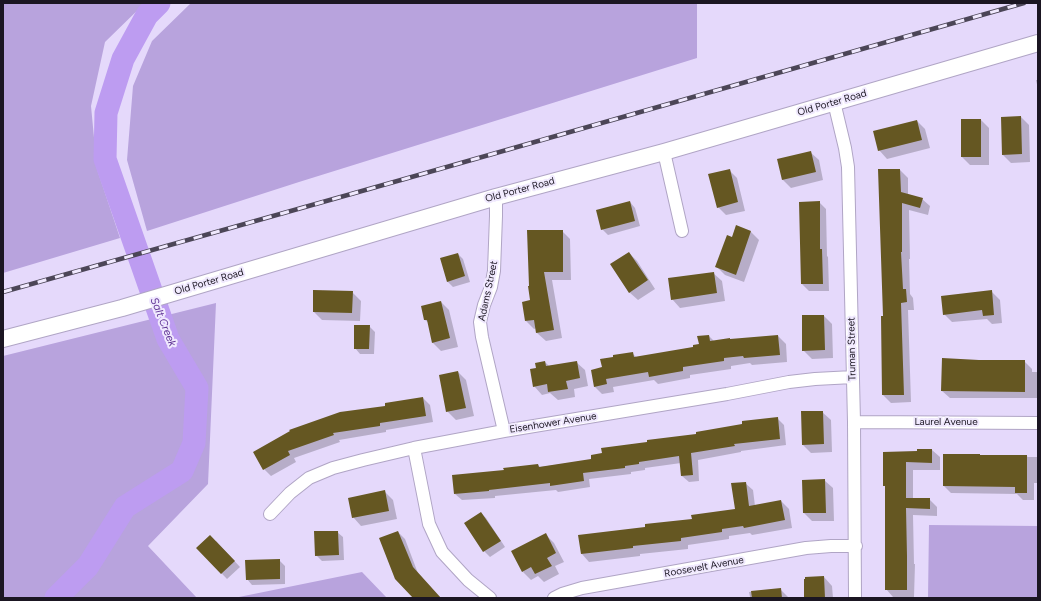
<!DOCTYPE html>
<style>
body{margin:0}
#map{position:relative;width:1041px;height:601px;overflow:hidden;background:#e5d9fb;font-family:Figtree,sans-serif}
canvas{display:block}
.frame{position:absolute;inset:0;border:4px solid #1b1622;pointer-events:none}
</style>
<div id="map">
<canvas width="1041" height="601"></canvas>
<div class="frame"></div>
</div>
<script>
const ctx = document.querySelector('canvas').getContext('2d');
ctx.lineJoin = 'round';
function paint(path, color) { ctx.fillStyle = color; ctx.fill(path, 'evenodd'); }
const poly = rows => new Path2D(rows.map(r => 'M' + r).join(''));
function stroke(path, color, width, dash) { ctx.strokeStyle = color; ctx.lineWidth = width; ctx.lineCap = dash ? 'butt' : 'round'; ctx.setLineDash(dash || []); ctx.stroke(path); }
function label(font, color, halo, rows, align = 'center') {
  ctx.font = font + ' Figtree,sans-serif'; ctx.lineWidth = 4; ctx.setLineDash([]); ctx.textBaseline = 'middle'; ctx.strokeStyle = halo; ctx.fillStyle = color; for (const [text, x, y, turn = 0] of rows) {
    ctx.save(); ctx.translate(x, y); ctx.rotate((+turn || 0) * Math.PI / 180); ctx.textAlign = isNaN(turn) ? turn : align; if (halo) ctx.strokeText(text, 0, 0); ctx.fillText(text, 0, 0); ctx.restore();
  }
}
const green = poly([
 [3,3,145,3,105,42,91,106,97,169,120,238,3,273],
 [191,3,697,3,697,58,299,182,147,231,127,160,133,86,152,41],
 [216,303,208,484,148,546,197,598,3,598,3,356],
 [929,525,1038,526,1038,598,928,598],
 [362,572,387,598,234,598]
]);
const shadow = poly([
 [1036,80,1038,80,1038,89],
 [1021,117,1029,125,1030,162,1011,163,1003,155],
 [981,120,989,128,989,165,970,165,962,157],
 [917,121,925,129,930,148,887,159,879,150],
 [810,152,819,160,823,180,791,188,783,180,778,160],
 [729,170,737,178,745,211,726,215,718,207],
 [900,170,908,178,908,195,922,199,930,206,928,215,909,210,910,259,909,259,910,294,913,298,914,310,908,310,911,402,891,403,883,395,882,317,884,317],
 [630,202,635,208,640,226,608,235,602,229],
 [819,202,826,209,827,256,828,257,829,291,809,291,802,284],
 [736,227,751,232,759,240,744,282,725,275,717,267,732,238],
 [562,231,570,239,571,280,552,280,562,338,546,341,537,333,537,328,534,329,526,321,531,301,530,287],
 [629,253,637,261,655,289,638,300,629,292],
 [458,254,463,259,470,282,453,287,447,281],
 [713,273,722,281,725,301,680,308,672,299],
 [991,291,1000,300,1002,323,992,324,987,319,952,322,944,314],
 [352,292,361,301,360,321,322,320,314,312],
 [441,302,449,310,458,347,441,351,433,343,429,323,425,320],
 [824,316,832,324,833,358,812,359,803,350],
 [369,326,375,332,374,354,360,354,355,348],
 [709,336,715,342,778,336,786,344,787,362,752,365,750,363,731,366,731,369,690,375,690,378,658,384,654,380,613,387,614,392,602,394,594,386,603,368,632,353,637,358,695,347,700,345],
 [1024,361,1032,369,1032,372,1038,372,1038,398,950,398,942,391],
 [545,362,549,366,576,362,585,370,588,386,574,389,575,397,558,400,550,393,542,395,534,386,537,369],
 [458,372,466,380,474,416,456,420,447,411],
 [423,398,430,405,433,422,386,430,386,432,339,440,340,442,294,458,296,462,271,476,264,469,254,452,386,407],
 [822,412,831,420,832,452,811,453,803,445],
 [777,418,784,425,786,445,741,451,741,452,698,460,699,481,689,482,682,476,681,463,645,468,645,470,631,472,631,474,589,479,590,487,558,492,556,490,495,496,495,498,462,500,455,494,505,471,538,465,540,467,592,460,648,442,697,435],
 [932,450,940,457,940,470,913,470,913,499,929,499,937,507,937,516,913,515,914,564,915,564,914,597,893,597,886,589,886,487,884,453,918,452],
 [980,455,1026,456,1028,457,1038,457,1038,483,1034,483,1034,500,1023,500,1017,494,951,493,944,486],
 [824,480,833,488,834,521,812,521,804,513,803,481],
 [745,483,753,490,755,506,781,501,789,509,792,528,752,535,750,533,729,536,729,539,688,545,688,549,640,554,640,556,589,562,582,554,580,536,647,528,693,520,736,510],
 [385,492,393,500,397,519,361,526,353,517],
 [481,513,486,518,505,547,490,557,484,551,465,523],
 [337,532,343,537,344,560,322,561,316,555],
 [398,532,405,539,419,576,440,598,414,598],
 [546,535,554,543,564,562,555,566,559,574,544,582,538,576,531,580,523,572],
 [216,541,240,567,227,579,197,548],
 [279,560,285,566,285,584,252,585,247,579],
 [824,577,832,586,833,598,805,598],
 [780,589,788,597,788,598,744,598,750,597,749,592]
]);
const river = poly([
 [56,598,88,566,125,507,182,471,194,443,197,388,168,339,105,159,106,113,123,59,147,15,159,3]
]);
const building = poly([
 [1021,116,1022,154,1002,155,1001,117],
 [961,119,981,119,981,157,961,157],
 [917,120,922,140,878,151,873,131],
 [811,151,816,172,782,180,777,159],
 [730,169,738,202,717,208,708,174],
 [878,169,900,169,901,192,923,198,920,208,902,203,902,252,901,252,903,289,906,289,907,302,901,303,904,395,882,395,881,316,883,316],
 [630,201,635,221,601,230,596,210],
 [820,201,820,249,822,249,823,284,801,284,799,202],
 [736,225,751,231,736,275,715,267,727,235,732,237],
 [527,230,563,230,563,272,544,272,554,330,536,333,534,320,525,321,522,302,530,300,528,286,529,286],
 [629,252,648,280,629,293,610,264],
 [458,253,465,276,447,282,440,258],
 [714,272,717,293,671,300,668,278],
 [313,290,353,291,352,313,313,312],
 [992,290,994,315,983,316,982,310,943,315,941,296],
 [441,301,450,338,432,343,427,320,424,320,421,306],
 [802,315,824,315,825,350,802,351],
 [354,325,370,325,369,349,354,349],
 [709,335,710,341,730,338,730,339,778,335,780,355,744,358,743,356,724,358,724,361,683,367,683,371,649,377,648,372,606,379,607,384,594,387,591,370,602,367,600,359,613,357,613,355,633,352,634,357,693,347,693,345,699,344,697,336],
 [942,358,979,360,1025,360,1025,392,941,391],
 [545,361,546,366,577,361,580,378,566,381,568,389,548,392,547,384,533,387,530,369,536,368,535,363],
 [458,371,466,408,446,412,439,375],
 [423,397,426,416,380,423,380,426,333,433,334,435,288,451,290,455,263,470,253,452,290,431,289,430,340,412,385,406,385,403],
 [801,411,823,411,824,444,802,445],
 [778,417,780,439,734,444,735,446,691,453,693,475,681,476,679,456,639,462,639,464,625,466,625,468,583,473,584,481,550,486,550,483,489,490,489,491,454,494,452,475,504,470,503,468,538,464,539,467,591,459,591,455,602,453,601,448,647,442,647,440,696,434,696,432,742,424,742,421],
 [917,449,932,449,932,463,906,462,906,498,930,498,930,509,906,508,907,556,907,590,885,590,885,486,883,486,883,452,917,451],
 [943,454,980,454,980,455,1027,455,1027,493,1015,493,1015,487,943,486],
 [825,479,826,513,803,513,802,480],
 [746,482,749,506,781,500,785,520,744,528,743,526,722,529,722,532,681,538,681,541,633,546,633,548,581,554,578,535,645,527,645,524,692,519,691,515,735,509,731,483],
 [385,490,389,511,352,518,348,498],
 [481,512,501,541,483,552,464,523],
 [314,531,338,531,339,555,315,556],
 [398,531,413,567,441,598,413,598,395,579,379,538],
 [546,533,556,553,547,558,552,566,535,574,531,567,522,572,511,551],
 [210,535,235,561,221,574,196,548],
 [280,559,280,579,246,580,245,560],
 [824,576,825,598,804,598,804,579,805,579,805,577],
 [781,588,782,598,752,598,751,591]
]);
const minor = poly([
 [834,102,845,148,848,167,854,422,855,598],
 [664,152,682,231],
 [496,197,496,216,494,271,491,287,484,305,480,322,482,337,504,431],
 [854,422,1038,423],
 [414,448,429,524,442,552,468,580,490,598],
 [270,514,290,493,309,478,333,468,363,460,414,448,504,431,727,394,789,382,815,379,853,377],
 [554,598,562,594,582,588,806,548,831,546,856,546]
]);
const tertiary = poly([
 [3,339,122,308,496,197,664,152,1038,43]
]);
const rail = poly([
 [3,292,408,178,1024,3]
]);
const streetNames = [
 ["Old Porter Road",832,103,-16],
 ["Old Porter Road",520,190,-15],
 ["Old Porter Road",209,282,-16],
 ["Adams Street",488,291,-78],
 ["Truman Street",852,349,-91],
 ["Laurel Avenue",946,422],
 ["Eisenhower Avenue",553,423,-9],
 ["Roosevelt Avenue",704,567,-10]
];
const waterNames = [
 ["Salt Creek",163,322,68]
];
paint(green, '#b8a3dd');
paint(shadow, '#0003');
stroke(river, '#bd9cf1', 23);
paint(building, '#655722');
stroke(minor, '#b0a5c5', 14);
stroke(tertiary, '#b0a5c5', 18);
stroke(minor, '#fff', 12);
stroke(tertiary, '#fff', 16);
stroke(rail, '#4c4657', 4.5);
stroke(rail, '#f0e9fe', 3, [9]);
label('10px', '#1b1622', '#f0e9fe', streetNames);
label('italic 11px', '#623697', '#f0e9fe', waterNames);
</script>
